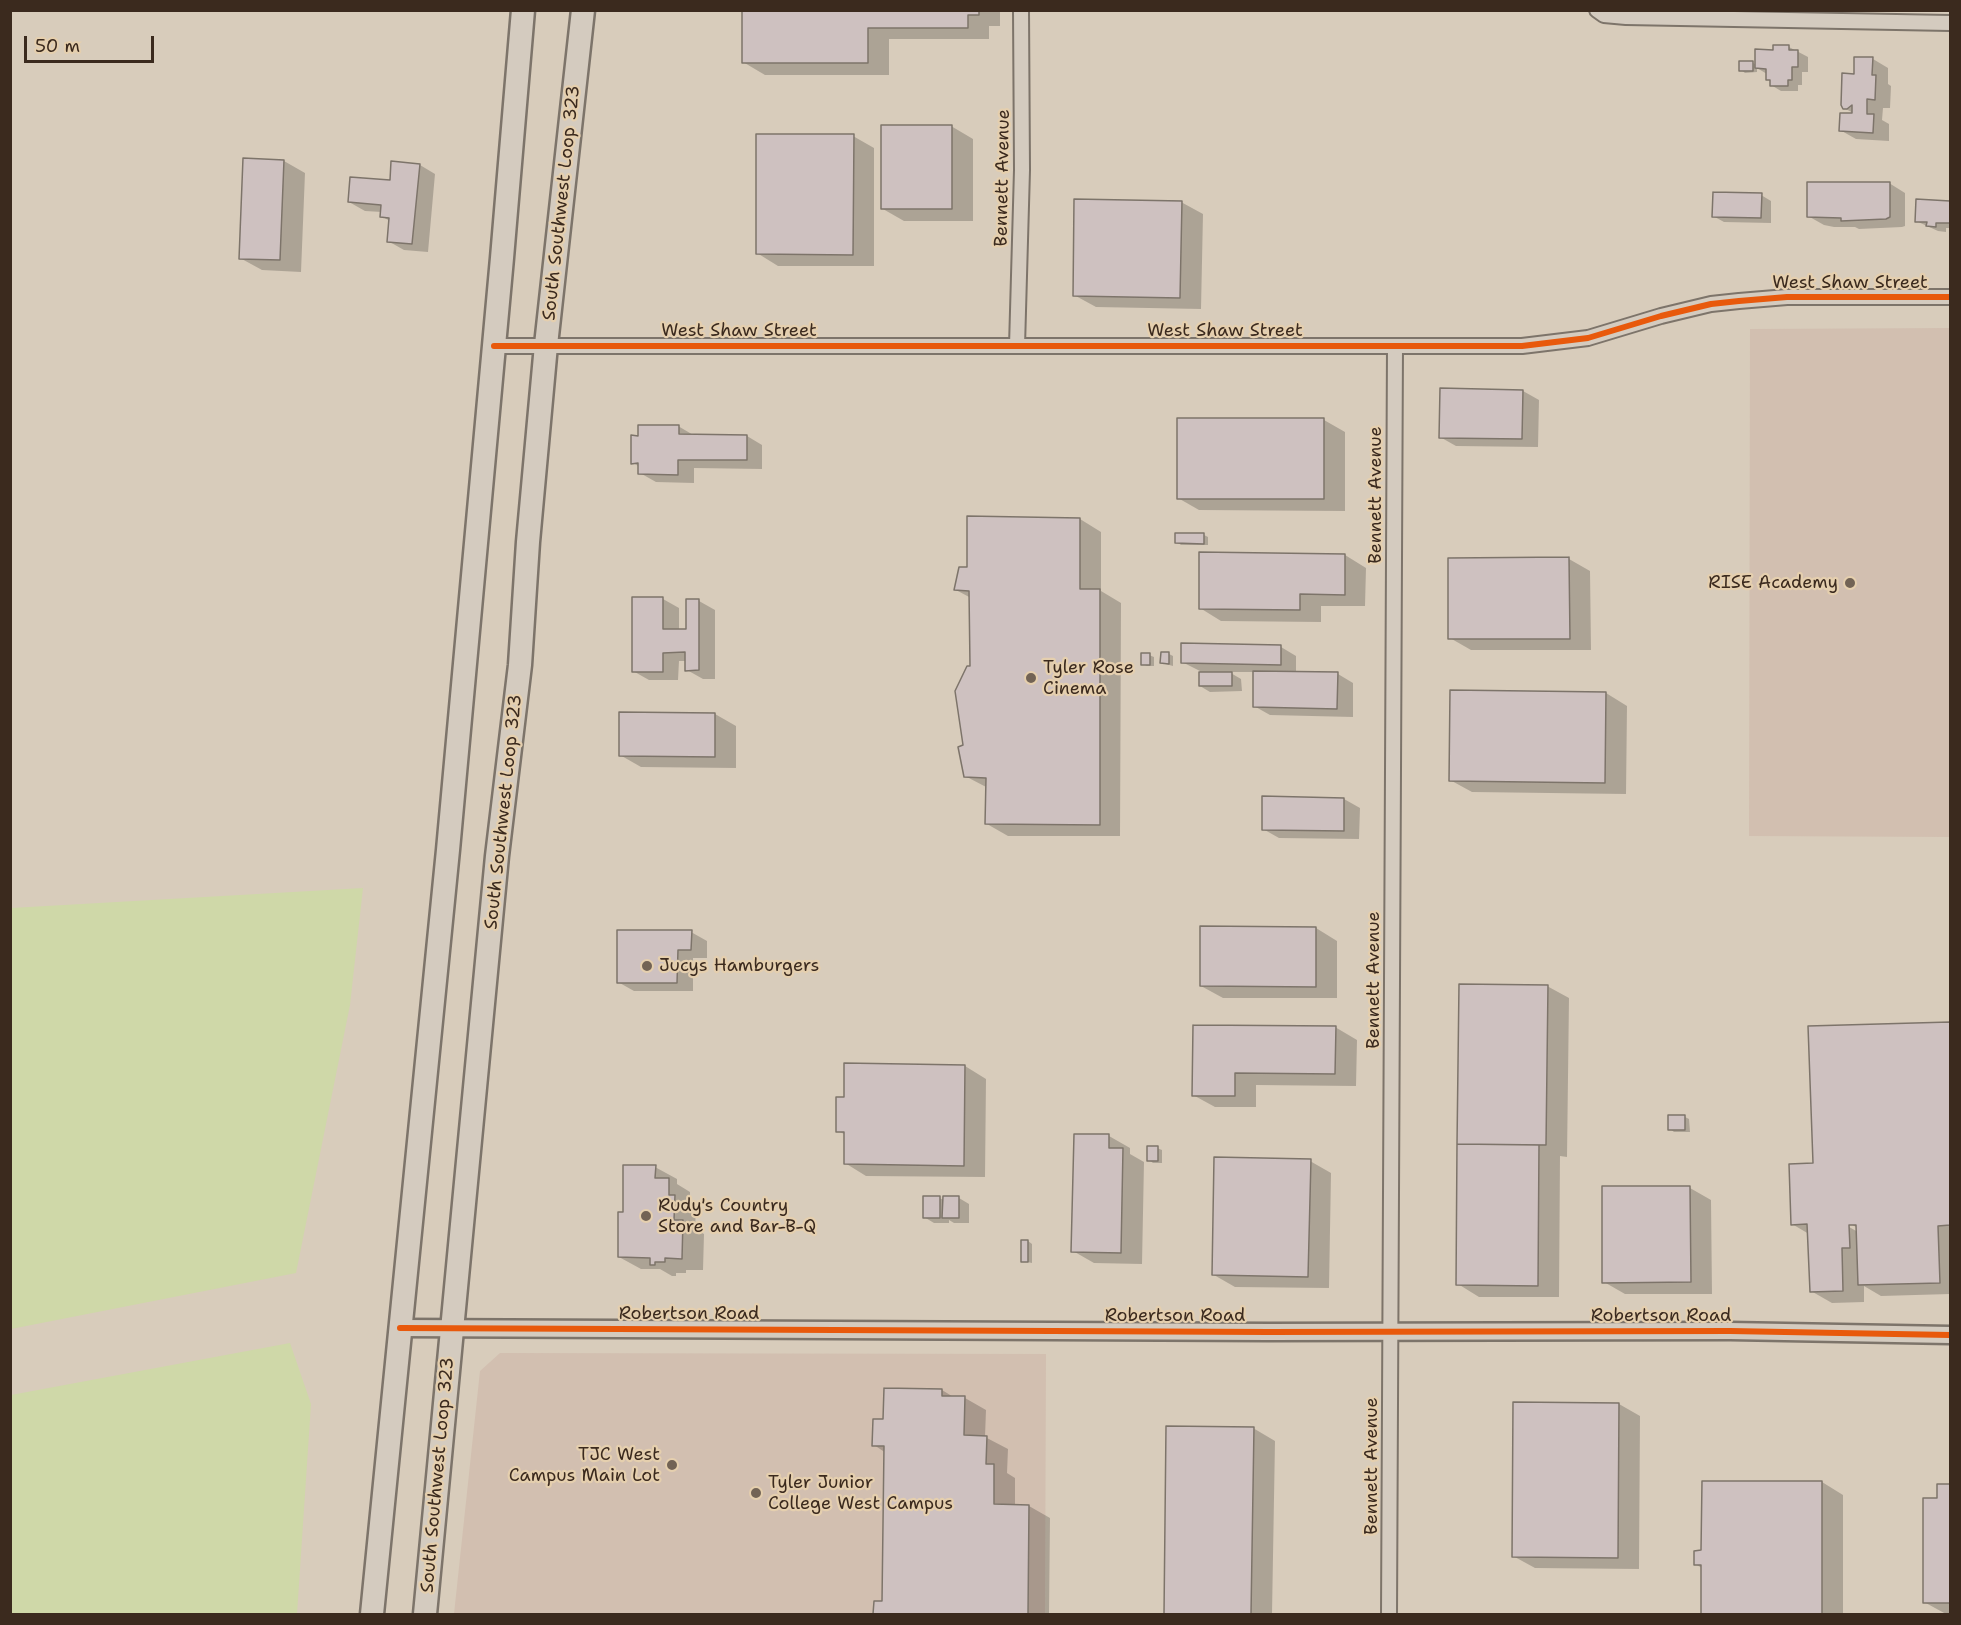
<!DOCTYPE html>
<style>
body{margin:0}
#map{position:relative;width:1961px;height:1625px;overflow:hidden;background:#d8ccbb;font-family:"Shantell Sans",sans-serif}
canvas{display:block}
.frame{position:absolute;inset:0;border:12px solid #3b2a1e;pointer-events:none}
.scale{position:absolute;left:24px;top:36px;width:130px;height:27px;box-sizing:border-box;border:3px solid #3b2a1e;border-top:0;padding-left:8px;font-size:18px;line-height:21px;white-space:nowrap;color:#3b2a1e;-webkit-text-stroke:4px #e5cfae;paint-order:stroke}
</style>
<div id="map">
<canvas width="1961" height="1625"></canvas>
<div class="frame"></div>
<div class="scale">50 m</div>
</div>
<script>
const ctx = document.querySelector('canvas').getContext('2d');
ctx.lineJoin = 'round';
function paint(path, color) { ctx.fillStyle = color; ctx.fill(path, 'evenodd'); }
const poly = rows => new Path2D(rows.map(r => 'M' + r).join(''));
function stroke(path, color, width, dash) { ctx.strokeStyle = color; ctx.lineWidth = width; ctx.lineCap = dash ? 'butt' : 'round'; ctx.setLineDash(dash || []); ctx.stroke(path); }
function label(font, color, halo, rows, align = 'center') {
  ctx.font = font + ' "Shantell Sans",sans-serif'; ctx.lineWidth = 4.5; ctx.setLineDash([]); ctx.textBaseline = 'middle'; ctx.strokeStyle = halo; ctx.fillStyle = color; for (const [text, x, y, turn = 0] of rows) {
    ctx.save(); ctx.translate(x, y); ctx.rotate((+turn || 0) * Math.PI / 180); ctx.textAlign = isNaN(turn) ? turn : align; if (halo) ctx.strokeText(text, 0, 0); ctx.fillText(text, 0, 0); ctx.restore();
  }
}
const built = poly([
 [1950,328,1950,837,1749,836,1750,329],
 [500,1353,1046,1354,1045,1614,454,1614,480,1371]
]);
const green = poly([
 [363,888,350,1005,296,1273,11,1329,11,908],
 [290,1343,311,1404,297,1614,11,1614,11,1395]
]);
const shadow = poly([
 [744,10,1000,10,1000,26,989,26,989,39,889,39,889,75,765,75,743,62],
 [1789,47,1808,57,1808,72,1802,72,1802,85,1798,85,1798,91,1781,91,1771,85,1771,81,1768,79,1767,74,1757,68,1757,72,1745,73,1741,70,1752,62,1756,65,1775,51],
 [1873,59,1888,68,1888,84,1891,86,1890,108,1883,108,1882,120,1889,124,1889,141,1856,139,1840,130,1857,115,1844,108,1855,75],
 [951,126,973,139,973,221,904,221,883,209],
 [853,136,874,148,874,266,778,266,757,253],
 [284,161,305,173,301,272,262,270,240,258],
 [420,165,435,174,428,252,404,250,388,241,390,221,381,216,382,212,365,211,349,202,391,182],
 [1889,183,1905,193,1905,226,1902,227,1859,229,1855,227,1834,227,1824,225,1808,216],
 [1761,195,1771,201,1771,223,1724,222,1713,216],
 [1917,201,1950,202,1950,228,1946,228,1946,232,1938,231,1916,221],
 [1181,202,1203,214,1201,309,1096,307,1074,295],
 [1523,391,1539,400,1538,447,1456,446,1440,437],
 [1178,419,1324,420,1345,432,1345,511,1199,510,1178,498],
 [678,426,695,436,747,436,762,445,762,469,694,468,694,483,656,482,640,473,640,467,633,463,640,437],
 [968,518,1080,519,1101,532,1101,591,1121,603,1120,836,1008,836,987,824,988,788,965,776,965,745,972,668,971,598,956,590,968,568],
 [1204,535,1208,537,1208,545,1181,545,1177,542],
 [1345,555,1366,568,1365,606,1321,606,1321,622,1221,621,1200,608],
 [1449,559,1569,559,1590,571,1591,650,1471,650,1450,638],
 [663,599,679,608,679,630,687,630,699,601,715,610,715,679,703,679,687,670,687,661,679,661,678,680,649,680,633,671],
 [1281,647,1296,656,1296,673,1338,674,1353,683,1353,717,1270,715,1254,706,1255,672,1229,672,1241,679,1242,691,1210,692,1200,686,1200,671,1182,662],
 [1169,654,1173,656,1173,666,1162,663],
 [1149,655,1154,657,1154,666,1147,666,1143,664],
 [1606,693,1627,706,1626,794,1472,792,1450,780],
 [620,714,715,714,736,726,736,768,641,767,620,755],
 [1264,798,1344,799,1360,808,1359,839,1279,838,1263,829],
 [1316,928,1337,941,1337,998,1223,998,1201,986],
 [691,932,707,941,707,958,693,958,693,991,634,991,618,982],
 [1460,985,1547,986,1569,998,1567,1157,1560,1156,1559,1297,1479,1297,1458,1284],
 [1950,1023,1950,1294,1881,1296,1864,1286,1864,1302,1832,1303,1811,1291,1809,1234,1792,1224,1814,1165,1810,1028],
 [1843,1220,1858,1228,1858,1232,1842,1223],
 [1194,1026,1335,1027,1357,1040,1356,1086,1256,1085,1256,1107,1215,1107,1193,1095],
 [965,1066,986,1079,985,1177,866,1176,845,1163,846,1135,838,1131,846,1098],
 [1685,1117,1689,1119,1690,1132,1674,1132,1670,1129],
 [1075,1135,1109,1136,1130,1148,1130,1154,1144,1162,1142,1264,1094,1263,1073,1251],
 [1157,1148,1162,1150,1162,1163,1153,1163,1149,1160],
 [1310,1161,1331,1173,1329,1288,1235,1287,1214,1275],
 [655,1167,677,1179,677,1184,690,1192,690,1205,696,1209,695,1229,704,1234,703,1270,686,1270,686,1273,676,1273,676,1276,672,1276,660,1269,641,1269,619,1257,624,1213],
 [1690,1188,1711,1200,1712,1294,1625,1294,1604,1282],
 [939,1198,944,1200,959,1198,969,1204,969,1223,954,1223,949,1220,949,1223,934,1223,924,1217],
 [1028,1241,1032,1244,1032,1263,1022,1261],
 [942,1390,955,1398,965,1398,986,1410,985,1437,1008,1449,1007,1473,1015,1478,1015,1506,1029,1506,1050,1518,1049,1614,875,1614,875,1603,883,1603,886,1453,874,1445,885,1421],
 [1619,1404,1640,1416,1639,1569,1535,1568,1513,1556],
 [1168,1427,1253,1428,1275,1441,1272,1614,1165,1614],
 [1822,1482,1843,1495,1843,1614,1705,1614,1702,1613,1702,1568,1695,1564,1703,1552],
 [1938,1486,1950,1486,1950,1614,1946,1614,1924,1602,1938,1500]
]);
const building = poly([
 [742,10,979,10,979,15,968,15,968,28,868,28,868,63,742,63,742,10],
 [1773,45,1789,45,1789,50,1798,50,1798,67,1792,67,1792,80,1788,80,1788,86,1770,86,1770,80,1766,80,1766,69,1755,68,1755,49,1773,50,1773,45],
 [1854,57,1873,57,1872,75,1876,75,1875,100,1867,99,1867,114,1874,114,1873,133,1839,131,1840,113,1852,113,1852,105,1847,109,1843,109,1841,105,1842,73,1854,74,1854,57],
 [1739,61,1753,61,1753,71,1739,71,1739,61],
 [881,125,952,125,952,209,881,209,881,125],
 [756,134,854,134,853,255,756,254,756,134],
 [243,158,284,160,280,260,239,259,243,158],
 [391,161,420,164,412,244,387,242,389,218,380,217,381,205,348,202,350,177,390,180,391,161],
 [1807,182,1890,182,1890,217,1886,219,1841,221,1841,218,1807,217,1807,182],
 [1713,192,1762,193,1761,218,1712,217,1713,192],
 [1074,199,1182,201,1180,298,1073,296,1074,199],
 [1916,199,1950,201,1950,223,1936,223,1936,227,1926,226,1927,222,1915,222,1916,199],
 [1440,388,1523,390,1522,439,1439,438,1440,388],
 [1177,418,1324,418,1324,499,1177,499,1177,418],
 [638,425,679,425,679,434,747,435,747,460,678,460,678,475,638,474,638,463,631,464,631,435,638,436,638,425],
 [967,516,1080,518,1080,589,1100,589,1100,825,985,824,986,778,964,777,958,747,963,745,955,691,967,666,970,666,969,591,954,590,959,567,967,567,967,516],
 [1175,533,1204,533,1204,544,1175,543,1175,533],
 [1199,552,1345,554,1345,595,1300,594,1300,610,1199,609,1199,552],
 [1569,557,1570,639,1448,639,1448,558,1569,557],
 [632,597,663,597,663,629,686,629,686,599,699,599,699,670,685,671,685,652,663,653,663,672,632,672,632,597],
 [1181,643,1281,645,1281,665,1181,663,1181,643],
 [1161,652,1169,652,1169,664,1160,663,1161,652],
 [1141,653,1150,653,1150,665,1141,665,1141,653],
 [1253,671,1338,672,1337,709,1253,707,1253,671],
 [1199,672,1232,672,1232,686,1199,686,1199,672],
 [1450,690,1606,692,1605,783,1449,781,1450,690],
 [619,712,715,713,715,757,619,756,619,712],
 [1262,796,1344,798,1344,831,1262,830,1262,796],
 [1200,926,1316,927,1316,987,1200,986,1200,926],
 [617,930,692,930,691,950,678,950,677,983,617,983,617,930],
 [1459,984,1548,985,1546,1145,1457,1144,1459,984],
 [1950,1022,1950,1225,1938,1226,1940,1283,1858,1285,1856,1225,1849,1225,1850,1248,1842,1248,1843,1291,1810,1292,1807,1224,1791,1225,1789,1164,1813,1163,1808,1026,1950,1022],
 [1193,1025,1336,1026,1335,1074,1235,1073,1235,1096,1192,1096,1193,1025],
 [844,1063,965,1065,964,1166,844,1164,844,1132,836,1132,836,1097,844,1097,844,1063],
 [1668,1115,1685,1115,1685,1130,1668,1130,1668,1115],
 [1074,1134,1109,1134,1109,1148,1123,1148,1121,1253,1071,1252,1074,1134],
 [1457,1144,1539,1145,1538,1286,1456,1285,1457,1144],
 [1147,1146,1158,1146,1158,1161,1147,1161,1147,1146],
 [1214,1157,1311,1159,1308,1277,1212,1275,1214,1157],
 [623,1165,656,1165,655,1178,669,1178,669,1195,675,1195,674,1220,683,1220,682,1259,665,1258,665,1262,655,1262,655,1265,650,1265,650,1258,618,1257,618,1212,623,1212,623,1165],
 [1602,1186,1690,1186,1691,1282,1602,1283,1602,1186],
 [923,1196,940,1196,940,1218,923,1218,923,1196],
 [943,1196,959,1196,959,1218,942,1218,943,1196],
 [1021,1240,1028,1240,1028,1262,1021,1262,1021,1240],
 [884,1388,942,1389,942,1396,965,1396,964,1435,987,1436,986,1464,994,1464,994,1504,1029,1505,1028,1614,873,1614,874,1601,882,1601,884,1446,872,1446,873,1419,883,1419,884,1388],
 [1513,1402,1619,1403,1618,1558,1512,1557,1513,1402],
 [1166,1426,1254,1427,1251,1614,1164,1614,1166,1426],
 [1702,1481,1822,1481,1822,1614,1701,1614,1701,1565,1694,1565,1694,1551,1701,1550,1702,1481],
 [1937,1484,1950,1484,1950,1603,1923,1603,1923,1498,1937,1498,1937,1484]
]);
const minor = poly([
 [1597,10,1604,15,1626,17,1950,23],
 [494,346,1522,346,1588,338,1661,316,1711,304,1739,301,1787,297,1950,297],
 [1017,346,1022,170,1021,10],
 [1389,1614,1395,347]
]);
const tertiary = poly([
 [400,1328,1269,1332,1730,1331,1950,1335]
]);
const trunk = poly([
 [372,1614,448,850,502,258,523,10],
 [425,1614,497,856,520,665,528,542,546,345,583,10]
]);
const cycleway = poly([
 [494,346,1522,346,1588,338,1661,316,1711,304,1739,301,1787,297,1950,297],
 [400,1328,1269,1332,1730,1331,1950,1335]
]);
const markers = [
 [1850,583,6,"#726355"],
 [1031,678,6,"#726355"],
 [647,966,6,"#726355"],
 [646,1216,6,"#726355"],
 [672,1465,6,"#726355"],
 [756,1493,6,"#726355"]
];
const streetNames = [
 ["Bennett Avenue",1003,178,-89],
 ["South Southwest Loop 323",562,203,-84],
 ["West Shaw Street",1850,283],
 ["West Shaw Street",739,331],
 ["West Shaw Street",1225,331],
 ["Bennett Avenue",1376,495,-90],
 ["South Southwest Loop 323",504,812,-84],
 ["Bennett Avenue",1374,980,-90],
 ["Robertson Road",689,1314],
 ["Robertson Road",1175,1316],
 ["Robertson Road",1661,1316],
 ["Bennett Avenue",1372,1466,-90],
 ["South Southwest Loop 323",438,1475,-85]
];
const poiNames = [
 ["RISE Academy",1838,583,"right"],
 ["Tyler Rose",1043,668],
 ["Cinema",1043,689],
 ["Jucys Hamburgers",659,966],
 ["Rudy's Country",658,1206],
 ["Store and Bar-B-Q",658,1227],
 ["TJC West",660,1455,"right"],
 ["Campus Main Lot",660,1476,"right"],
 ["Tyler Junior",768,1483],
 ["College West Campus",768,1504]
];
paint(built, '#d2bfb0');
paint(green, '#cfd8a8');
paint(shadow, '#0003');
paint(building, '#cec1c0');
stroke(building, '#7d746a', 1.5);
stroke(minor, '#7d746a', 18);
stroke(tertiary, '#7d746a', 21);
stroke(trunk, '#7d746a', 27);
stroke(minor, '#d4cbbf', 14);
stroke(tertiary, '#d4cbbf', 16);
stroke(trunk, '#d4cbbf', 22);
stroke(cycleway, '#e8590c', 6);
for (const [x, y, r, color] of markers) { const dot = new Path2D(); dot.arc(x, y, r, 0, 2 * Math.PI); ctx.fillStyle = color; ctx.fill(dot); stroke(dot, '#e5cfae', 2); }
label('18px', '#3b2a1e', '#e5cfae', streetNames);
label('18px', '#3b2a1e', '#e5cfae', poiNames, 'left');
</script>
